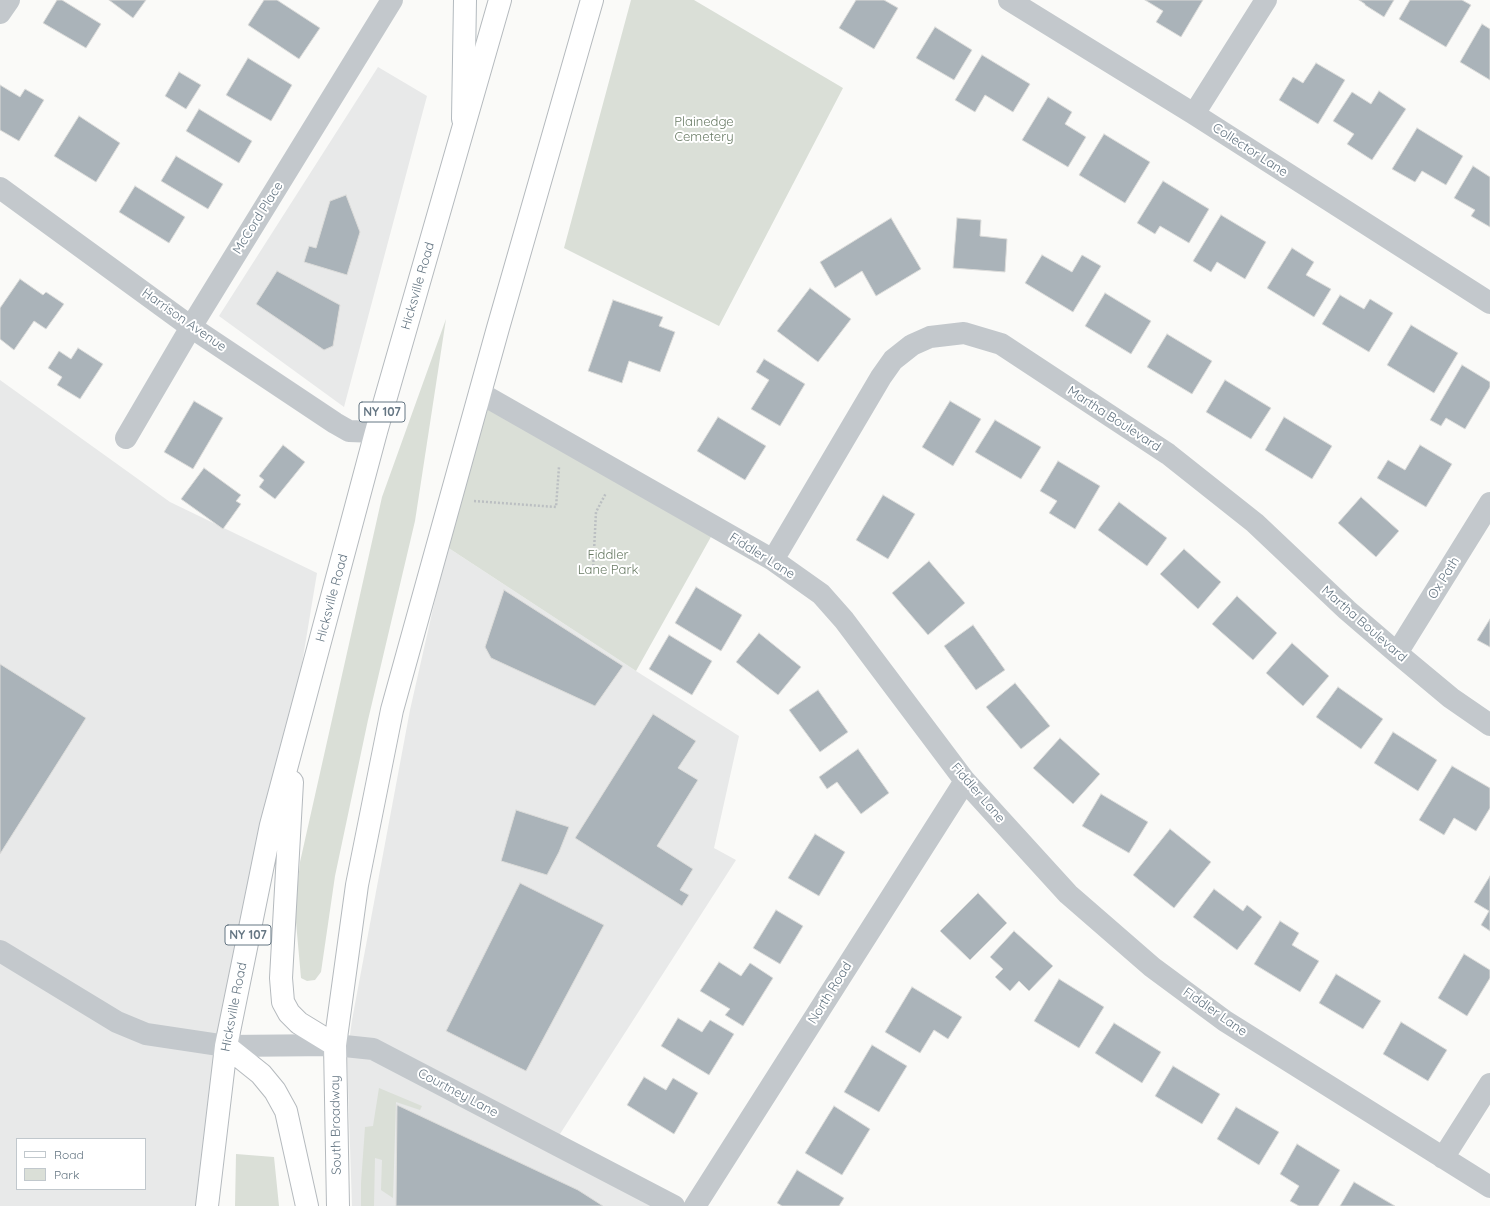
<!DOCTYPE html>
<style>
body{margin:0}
#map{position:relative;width:1490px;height:1206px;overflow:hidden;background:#fafaf8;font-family:Quicksand,sans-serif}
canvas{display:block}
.legend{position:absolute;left:16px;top:1138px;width:130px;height:52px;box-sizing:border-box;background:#fff;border:1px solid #c1c8cd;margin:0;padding:5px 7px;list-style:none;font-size:12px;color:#657683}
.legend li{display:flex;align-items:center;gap:8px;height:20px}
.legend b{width:20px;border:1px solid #c1c8cd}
</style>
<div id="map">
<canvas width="1490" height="1206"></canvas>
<ul class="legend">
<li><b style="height:5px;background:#fff"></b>Road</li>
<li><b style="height:11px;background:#dadfd7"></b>Park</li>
</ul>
</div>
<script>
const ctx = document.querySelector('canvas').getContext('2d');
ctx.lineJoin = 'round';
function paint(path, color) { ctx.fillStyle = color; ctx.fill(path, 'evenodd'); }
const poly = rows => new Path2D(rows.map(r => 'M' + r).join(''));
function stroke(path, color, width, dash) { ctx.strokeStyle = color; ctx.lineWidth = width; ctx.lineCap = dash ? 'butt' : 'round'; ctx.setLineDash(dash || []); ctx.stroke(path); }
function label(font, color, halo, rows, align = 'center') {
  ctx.font = font + ' Quicksand,sans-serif'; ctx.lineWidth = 4; ctx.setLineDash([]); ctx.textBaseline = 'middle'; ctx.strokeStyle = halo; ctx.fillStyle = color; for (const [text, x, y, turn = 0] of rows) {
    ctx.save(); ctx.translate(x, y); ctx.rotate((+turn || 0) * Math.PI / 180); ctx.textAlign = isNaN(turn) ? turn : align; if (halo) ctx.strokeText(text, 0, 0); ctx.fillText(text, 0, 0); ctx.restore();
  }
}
const built = poly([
 [378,67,427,96,344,407,219,316],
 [0,380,170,502,317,573,212,1206,0,1206],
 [17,1139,145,1139,145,1189,17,1189],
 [447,547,636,671,739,736,714,848,736,860,551,1148,660,1206,352,1206,347,1056,352,1020,410,710]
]);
const green = poly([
 [631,0,694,0,843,88,719,326,564,248],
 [446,319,415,521,368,720,335,876,321,972,315,980,307,981,301,978,295,911,300,862,382,497],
 [484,407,712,535,636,671,447,547],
 [379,1088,422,1106,420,1110,396,1102,393,1198,381,1190,382,1160,375,1158,374,1206,361,1206,361,1183,365,1127,373,1126],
 [236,1154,274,1157,279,1206,235,1206]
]);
const building = poly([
 [57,0,62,0,101,24,86,48,43,23,57,0],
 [109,0,146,0,133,18,109,0],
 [264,0,277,0,320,28,299,59,248,25,264,0],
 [856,0,884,0,898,8,874,49,839,28,856,0],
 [1145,0,1203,0,1181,37,1156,22,1163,11,1145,0],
 [1359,0,1394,0,1384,17,1365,5,1365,4,1359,0],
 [1410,0,1462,0,1471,5,1446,47,1399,19,1410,0],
 [1482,24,1490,29,1490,80,1460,62,1482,24],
 [935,27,972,50,954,80,916,58,935,27],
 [982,55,1030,84,1013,112,985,95,975,112,955,100,982,55],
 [248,58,292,85,271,121,226,95,248,58],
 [1316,63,1345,80,1318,124,1279,100,1293,77,1303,83,1316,63],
 [179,72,201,85,186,109,165,96,179,72],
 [0,85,20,97,25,89,44,100,19,141,0,130,0,85],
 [1379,91,1406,109,1372,160,1347,144,1354,134,1333,121,1352,92,1371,104,1379,91],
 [1048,97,1072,112,1065,124,1086,137,1068,167,1022,140,1048,97],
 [199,109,252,141,239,163,186,131,199,109],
 [79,116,120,143,96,182,54,156,79,116],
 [1417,128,1463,156,1446,185,1422,171,1415,182,1392,169,1417,128],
 [1104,134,1150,162,1125,203,1079,175,1104,134],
 [176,156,223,184,208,209,161,181,176,156],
 [1473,166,1490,177,1490,227,1471,216,1475,210,1454,198,1473,166],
 [1163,181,1209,209,1189,243,1160,226,1155,234,1137,223,1163,181],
 [135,186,185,217,169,243,119,212,135,186],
 [346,195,360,232,347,275,304,262,309,246,316,248,330,201,346,195],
 [1221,215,1266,242,1245,279,1217,262,1211,272,1193,261,1221,215],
 [891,218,921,269,876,296,862,271,835,288,820,262,891,218],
 [957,218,981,220,980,236,1007,239,1005,272,953,268,957,218],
 [1292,248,1314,262,1306,275,1331,289,1314,317,1267,288,1292,248],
 [1042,255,1072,272,1082,255,1101,266,1073,312,1025,283,1042,255],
 [277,271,340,305,333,346,324,350,256,304,277,271],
 [20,279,43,295,46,292,64,304,46,329,34,321,14,350,0,339,0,308,20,279],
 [810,288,851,319,818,362,777,331,810,288],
 [1105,293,1151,321,1131,354,1085,326,1105,293],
 [1340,295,1364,309,1370,299,1393,313,1369,352,1322,324,1340,295],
 [613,300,663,317,659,326,675,332,660,372,629,361,622,383,588,371,613,300],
 [1411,325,1458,353,1434,393,1387,365,1411,325],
 [1167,334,1212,361,1192,394,1147,367,1167,334],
 [78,348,103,364,80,399,57,385,62,377,48,368,59,351,71,359,78,348],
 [764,359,805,384,780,426,751,409,769,380,756,372,764,359],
 [1462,365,1490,382,1490,387,1465,429,1446,418,1441,426,1430,420,1462,365],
 [1225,380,1271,408,1251,439,1206,412,1225,380],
 [194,401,223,418,193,469,164,452,194,401],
 [950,401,981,419,953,466,922,447,950,401],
 [718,417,766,446,745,480,697,451,718,417],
 [1284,417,1332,446,1312,479,1265,450,1284,417],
 [995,420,1041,447,1021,479,975,452,995,420],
 [283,445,305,462,275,499,259,487,264,480,259,476,283,445],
 [1420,445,1452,464,1426,507,1377,478,1388,460,1405,470,1420,445],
 [1058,461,1100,486,1075,529,1049,513,1057,501,1040,491,1058,461],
 [204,468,241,495,236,501,241,504,223,529,181,499,204,468],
 [883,495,915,514,888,559,856,540,883,495],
 [1361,497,1399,531,1376,557,1338,523,1361,497],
 [1119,502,1167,538,1147,566,1098,530,1119,502],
 [1184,549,1221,582,1198,609,1160,574,1184,549],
 [929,561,965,603,928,635,892,593,929,561],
 [696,587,742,615,721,651,675,623,696,587],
 [504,590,623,666,595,706,491,658,485,647,504,590],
 [1237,596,1277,633,1253,660,1212,624,1237,596],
 [1490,619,1490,647,1477,640,1490,619],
 [973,625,1005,670,976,690,944,646,973,625],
 [759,633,801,667,778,695,736,662,759,633],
 [669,635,712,661,692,695,649,669,669,635],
 [1292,643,1329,676,1303,706,1266,673,1292,643],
 [0,664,86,718,0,854,0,664],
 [1015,683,1050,726,1021,749,986,707,1015,683],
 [1338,687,1383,719,1361,749,1316,717,1338,687],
 [818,690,848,732,820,752,789,710,818,690],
 [653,714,696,741,678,768,698,780,657,846,693,869,680,890,689,895,682,906,575,838,653,714],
 [1393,732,1437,760,1418,791,1374,763,1393,732],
 [1060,738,1100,774,1073,804,1033,768,1060,738],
 [858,749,889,793,861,814,837,782,827,789,819,777,858,749],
 [1452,766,1490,788,1490,808,1476,831,1454,818,1444,835,1419,820,1452,766],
 [1101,794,1148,822,1129,853,1082,826,1101,794],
 [516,810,569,827,559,852,547,875,501,861,516,810],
 [1170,829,1211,862,1174,908,1133,875,1170,829],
 [815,834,845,852,819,896,788,878,815,834],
 [1490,876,1490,931,1481,925,1489,911,1474,902,1490,876],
 [520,883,604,925,526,1071,446,1031,520,883],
 [1214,889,1243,911,1247,905,1262,917,1237,950,1193,917,1214,889],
 [978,893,1007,923,970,960,940,931,978,893],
 [776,910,803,926,780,964,753,948,776,910],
 [1280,921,1299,933,1292,945,1319,961,1300,992,1254,964,1280,921],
 [1014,931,1053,966,1029,991,1019,981,1010,991,995,977,1003,969,990,957,1014,931],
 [1464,954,1490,970,1490,978,1467,1016,1438,998,1464,954],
 [719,962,741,976,750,963,773,978,743,1026,725,1015,730,1009,700,991,719,962],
 [1336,974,1381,1001,1363,1029,1319,1003,1336,974],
 [1059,979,1104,1007,1079,1048,1034,1021,1059,979],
 [912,987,962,1017,948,1039,934,1030,920,1053,885,1032,912,987],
 [678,1018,702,1032,710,1020,734,1034,709,1075,661,1046,678,1018],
 [1401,1022,1447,1050,1428,1081,1383,1054,1401,1022],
 [1114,1023,1161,1052,1142,1083,1095,1053,1114,1023],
 [872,1045,907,1066,879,1112,844,1092,872,1045],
 [1173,1066,1220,1094,1202,1124,1155,1096,1173,1066],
 [644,1077,666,1090,673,1078,698,1093,674,1134,627,1105,644,1077],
 [397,1105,578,1190,603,1206,396,1206,397,1105],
 [834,1106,870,1129,842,1175,805,1153,834,1106],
 [1236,1107,1279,1132,1259,1165,1217,1139,1236,1107],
 [1297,1144,1340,1170,1318,1206,1299,1206,1290,1201,1299,1186,1280,1174,1297,1144],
 [797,1170,844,1198,839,1206,782,1206,777,1203,797,1170],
 [1354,1182,1395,1206,1340,1206,1354,1182]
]);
const path = poly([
 [474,501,556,507,559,467],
 [593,570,596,512,606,493]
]);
const street = poly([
 [1009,0,1194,114,1490,303],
 [0,13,9,0],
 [1194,114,1266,0],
 [0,188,191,327,335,423,349,431,376,432],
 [480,393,773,560,821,594,844,620,965,781,1068,894,1152,967,1225,1021,1490,1187],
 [126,438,191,327,392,0],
 [773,560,881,377,893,360,912,345,930,337,964,333,1001,344,1168,454,1255,523,1347,610,1397,653,1451,698,1490,725],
 [1397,653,1490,503],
 [0,951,117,1022,146,1034,226,1046,335,1045,373,1049,674,1206],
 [1443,1158,1490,1084],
 [695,1206,965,781]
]);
const secondary = poly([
 [463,119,465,0]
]);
const primary = poly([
 [292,782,281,978,283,1002,289,1013,299,1023,335,1045],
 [226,1046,261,1074,275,1091,286,1111,307,1206],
 [207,1206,226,1046,271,825,376,432,500,0],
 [338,1206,335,1045,357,885,392,710,498,328,592,0]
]);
const shields = [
 [382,412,46],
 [248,935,46]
];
const shieldNames = [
 ["NY 107",382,412],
 ["NY 107",248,935]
];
const parkNames = [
 ["Plainedge",704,122],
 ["Cemetery",704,137],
 ["Fiddler",608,555],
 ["Lane Park",608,570]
];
const streetNames = [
 ["Collector Lane",1250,150,33],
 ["McCord Place",258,218,-58],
 ["Hicksville Road",418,286,-74],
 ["Harrison Avenue",184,320,35],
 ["Martha Boulevard",1114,419,33],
 ["Fiddler Lane",762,556,32],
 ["Ox Path",1444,578,-58],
 ["Hicksville Road",332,598,-75],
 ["Martha Boulevard",1364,624,41],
 ["Fiddler Lane",978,793,49],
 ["North Road",830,993,-58],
 ["Hicksville Road",234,1007,-79],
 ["Fiddler Lane",1215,1012,35],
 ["Courtney Lane",458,1093,28],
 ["South Broadway",336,1125,-91]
];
paint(built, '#e8e9e9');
paint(green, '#dadfd7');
paint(building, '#aab3b9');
stroke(building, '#dcdcda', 1);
stroke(secondary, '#b3babf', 24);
stroke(primary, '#b5babe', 24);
stroke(path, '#bbbfc2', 2.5, [2, 2]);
stroke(street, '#c3c8cc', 22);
stroke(secondary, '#fff', 22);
stroke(primary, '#fff', 22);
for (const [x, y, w] of shields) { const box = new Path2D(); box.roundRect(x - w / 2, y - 10, w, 20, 3); ctx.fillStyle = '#fff'; ctx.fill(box); stroke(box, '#657683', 1); }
label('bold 12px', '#657683', null, shieldNames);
label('13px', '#687a64', '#fff', parkNames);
label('13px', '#657683', '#fff', streetNames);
</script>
